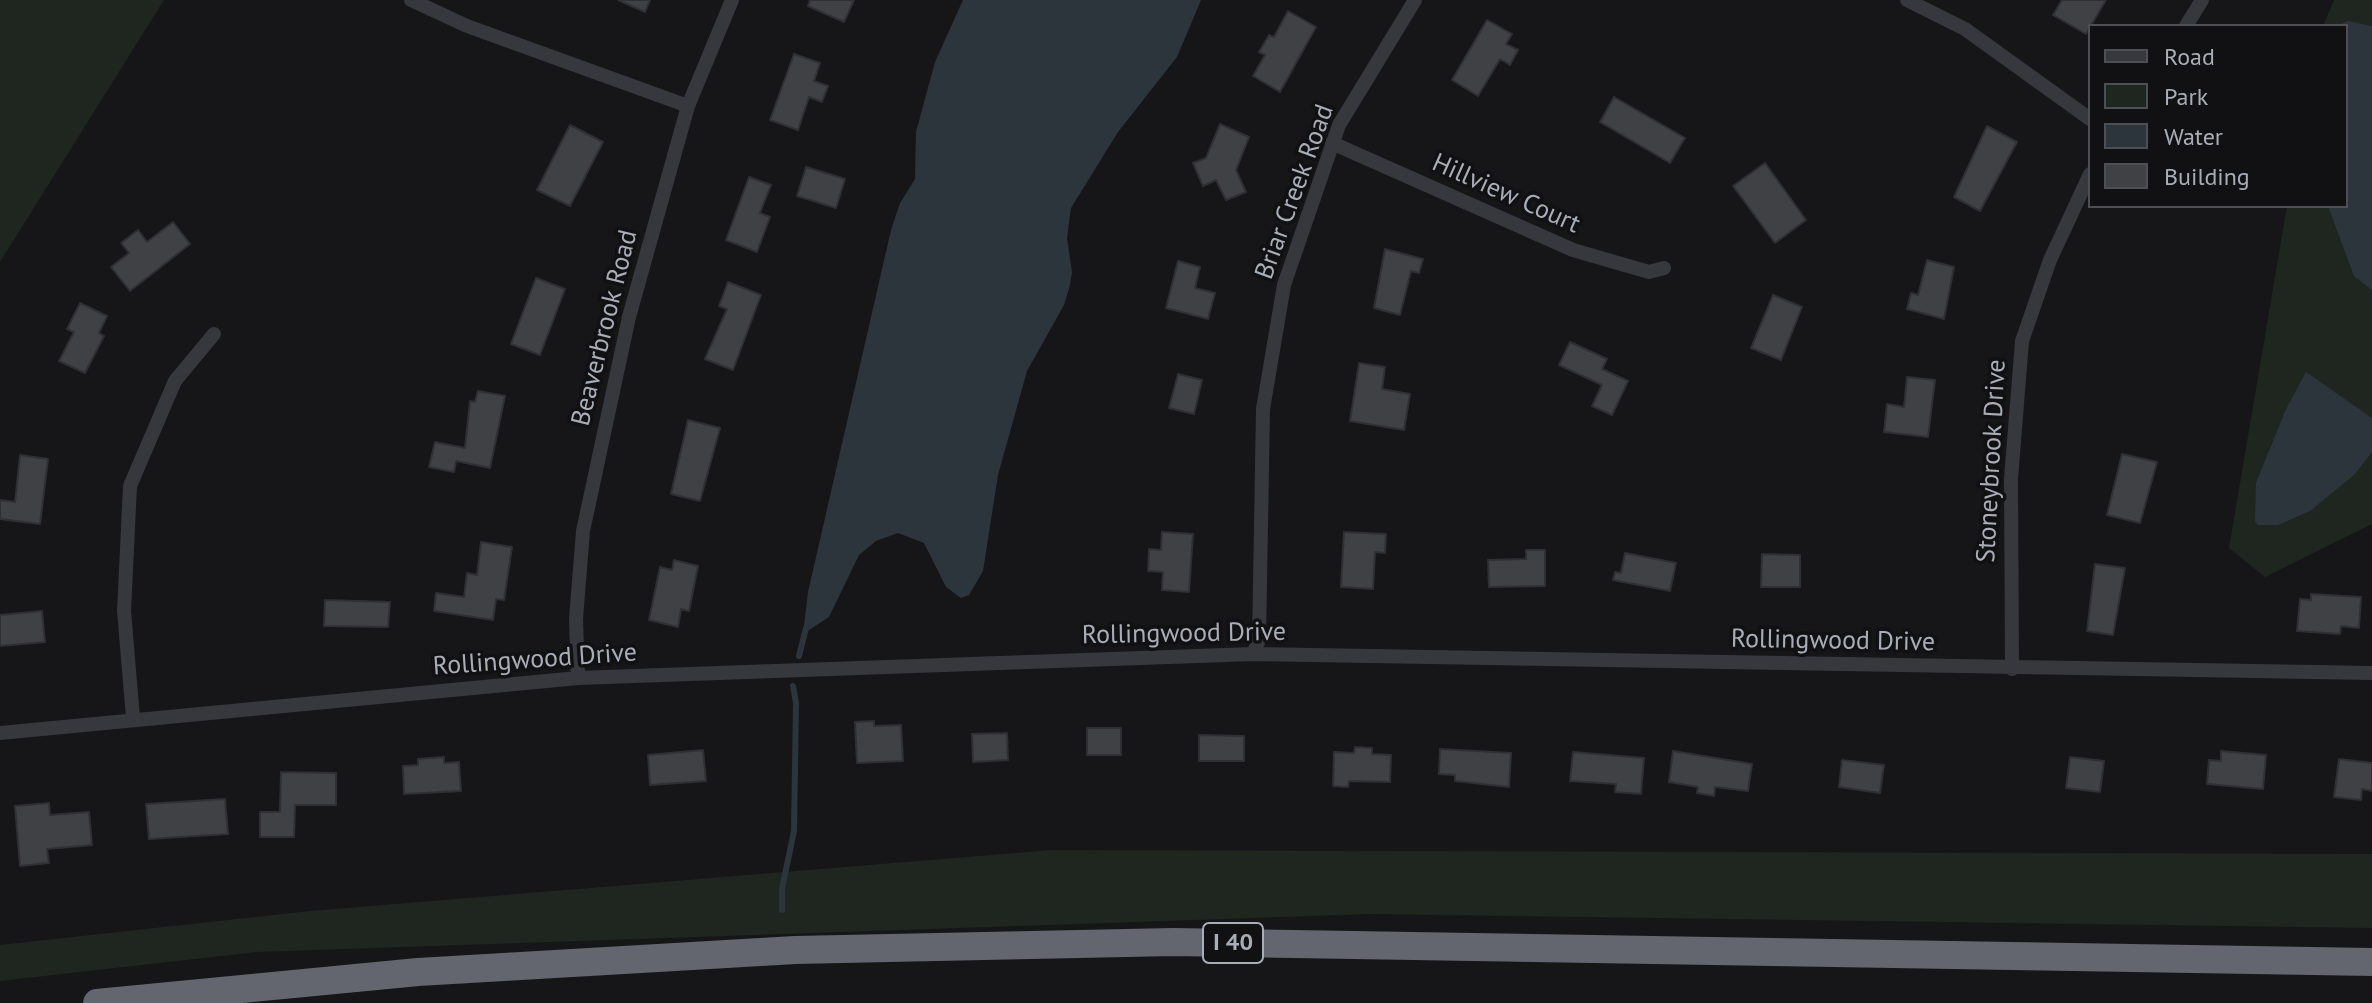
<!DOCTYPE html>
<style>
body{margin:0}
#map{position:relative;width:2372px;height:1003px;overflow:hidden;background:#161618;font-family:"PT Sans",sans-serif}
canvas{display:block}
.legend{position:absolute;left:2088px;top:24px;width:260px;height:184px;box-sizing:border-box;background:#111113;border:2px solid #4d4f55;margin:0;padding:10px 14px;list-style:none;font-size:24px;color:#a8adb8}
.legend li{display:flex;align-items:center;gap:16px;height:40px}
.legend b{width:40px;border:2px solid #4d4f55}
</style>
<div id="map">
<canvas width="2372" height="1003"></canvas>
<ul class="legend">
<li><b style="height:10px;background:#37383d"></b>Road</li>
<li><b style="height:22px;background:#1e261f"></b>Park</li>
<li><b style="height:22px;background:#2c353c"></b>Water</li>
<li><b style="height:22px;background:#404145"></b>Building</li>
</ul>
</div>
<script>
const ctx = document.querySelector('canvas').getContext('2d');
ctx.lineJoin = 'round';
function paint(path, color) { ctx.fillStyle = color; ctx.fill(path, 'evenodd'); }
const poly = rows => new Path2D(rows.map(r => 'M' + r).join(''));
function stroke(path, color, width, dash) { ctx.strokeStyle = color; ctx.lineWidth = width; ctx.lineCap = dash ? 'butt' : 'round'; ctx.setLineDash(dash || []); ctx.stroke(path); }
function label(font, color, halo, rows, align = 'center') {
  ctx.font = font + ' "PT Sans",sans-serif'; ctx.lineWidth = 7; ctx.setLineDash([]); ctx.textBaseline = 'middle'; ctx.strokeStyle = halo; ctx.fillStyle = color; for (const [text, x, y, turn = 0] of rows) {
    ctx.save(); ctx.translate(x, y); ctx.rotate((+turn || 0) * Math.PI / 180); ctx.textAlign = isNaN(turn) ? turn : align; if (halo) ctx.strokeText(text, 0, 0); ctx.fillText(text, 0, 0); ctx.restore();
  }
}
const green = poly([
 [0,0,164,0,0,262],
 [2334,0,2372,0,2372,524,2265,577,2229,548,2287,206,2346,206,2346,26,2323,26],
 [1052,850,2372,854,2372,928,1370,914,257,952,0,981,0,945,310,911]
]);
const water = poly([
 [963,0,1201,0,1177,57,1118,132,1071,208,1067,238,1072,272,1070,285,1064,305,1027,371,998,475,983,571,969,595,961,598,946,587,924,543,898,533,876,541,859,555,829,617,803,634,808,592,891,230,900,203,915,179,916,132,935,62],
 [2348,21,2372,26,2372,290,2354,276,2328,206,2346,206,2346,26,2335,26],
 [2306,372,2372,418,2372,452,2354,475,2310,511,2278,525,2258,525,2255,521,2256,483,2286,409]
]);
const stream = poly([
 [799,656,806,628],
 [782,910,782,889,794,831,796,703,793,686]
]);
const building = poly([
 [618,0,650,0,645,12,618,0],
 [810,0,854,0,844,22,808,6,810,0],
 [2062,0,2106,0,2086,34,2053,15,2062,0],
 [1288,11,1316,27,1280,92,1253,76,1265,55,1259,52,1269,35,1274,37,1288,11],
 [1487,20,1512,34,1506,44,1518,50,1510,65,1500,59,1478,96,1452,80,1487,20],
 [794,54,820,63,814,81,828,86,822,102,809,97,798,130,770,120,794,54],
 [1614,97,1685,138,1670,163,1600,122,1614,97],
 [1220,124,1249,137,1236,170,1246,192,1226,200,1216,180,1203,186,1193,163,1206,158,1220,124],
 [570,125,603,142,570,206,537,190,570,125],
 [1987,126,2017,142,1980,211,1954,197,1987,126],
 [1765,163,1806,220,1775,243,1733,186,1765,163],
 [806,167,845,179,836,208,797,196,806,167],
 [749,177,771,185,760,213,770,217,757,252,726,240,749,177],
 [173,222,190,244,130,291,111,267,129,253,121,243,138,230,147,242,173,222],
 [1385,249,1423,259,1419,273,1411,271,1400,315,1374,308,1385,249],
 [1927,260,1954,267,1944,319,1907,309,1911,293,1918,295,1927,260],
 [1178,261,1200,267,1195,288,1215,293,1208,319,1166,308,1178,261],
 [536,278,565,289,540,355,511,344,536,278],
 [728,282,761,295,733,370,705,359,727,309,719,306,728,282],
 [1773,295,1802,307,1781,360,1751,348,1773,295],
 [80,303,107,316,99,333,104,336,85,373,59,361,74,332,67,329,80,303],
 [1570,342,1607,359,1602,369,1628,381,1612,415,1592,406,1602,385,1559,365,1570,342],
 [1359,363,1385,367,1382,389,1410,394,1404,430,1350,421,1359,363],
 [1178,374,1202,380,1194,414,1169,408,1178,374],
 [1907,377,1935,380,1928,437,1884,432,1887,404,1904,407,1907,377],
 [478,391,505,396,490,468,456,461,454,472,429,467,435,442,465,448,470,401,475,402,478,391],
 [688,420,720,428,700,501,671,494,688,420],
 [2122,454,2157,462,2140,523,2107,515,2122,454],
 [20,455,48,459,40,524,0,519,0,500,15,502,20,455],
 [1162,532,1193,534,1189,592,1162,590,1163,572,1148,571,1149,549,1161,550,1162,532],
 [1344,532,1386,534,1385,553,1375,552,1373,589,1341,587,1344,532],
 [481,542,512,547,504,600,496,599,493,620,434,611,436,593,464,597,467,573,477,575,481,542],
 [1526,550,1545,550,1545,586,1489,587,1488,560,1526,559,1526,550],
 [1625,553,1676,563,1670,591,1613,580,1615,572,1621,573,1625,553],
 [1762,554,1800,555,1800,587,1761,587,1762,554],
 [674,560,698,566,689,611,681,609,678,627,649,620,660,567,672,570,674,560],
 [2095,564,2125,568,2113,635,2087,631,2095,564],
 [2311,594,2361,597,2359,628,2341,626,2340,634,2297,631,2300,599,2311,600,2311,594],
 [325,600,390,602,388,627,324,626,325,600],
 [42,611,45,642,0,646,0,615,42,611],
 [874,721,874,726,901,725,903,761,857,763,855,722,874,721],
 [1087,728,1121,728,1121,755,1087,755,1087,728],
 [1007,733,1008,760,973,762,972,734,1007,733],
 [1199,735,1244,736,1244,761,1199,761,1199,735],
 [1355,747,1372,748,1372,754,1391,755,1390,782,1349,781,1348,787,1333,786,1334,752,1354,753,1355,747],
 [1440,749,1511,753,1509,787,1455,781,1455,775,1439,774,1440,749],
 [703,750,706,781,650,785,648,755,703,750],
 [1673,751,1752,764,1748,791,1715,787,1714,796,1697,793,1698,787,1669,782,1673,751],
 [2221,751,2266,755,2263,789,2207,784,2209,760,2221,761,2221,751],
 [1573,752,1644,758,1641,794,1615,792,1616,784,1570,781,1573,752],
 [444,757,444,763,459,762,461,791,404,794,403,766,418,765,418,759,444,757],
 [2070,757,2104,761,2100,792,2066,788,2070,757],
 [2339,759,2372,763,2372,791,2362,789,2361,800,2334,797,2339,759],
 [1842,760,1884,765,1880,793,1839,787,1842,760],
 [281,772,336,773,336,805,295,805,294,837,260,837,260,812,280,812,281,772],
 [225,799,228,834,149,839,146,804,225,799],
 [49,803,50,815,89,812,92,845,47,849,49,863,20,866,15,806,49,803]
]);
const minor = poly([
 [411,0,467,26,688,106],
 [1907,0,1965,29,2090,119],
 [2186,26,2202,0],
 [1332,143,1573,250,1649,272,1664,268],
 [1253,654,1259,640,1263,409,1284,285,1339,125,1415,0],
 [2012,669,2011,479,2022,341,2050,260,2090,174],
 [578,678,576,619,583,531,629,317,688,106,732,0],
 [133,718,124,611,130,486,175,381,214,334],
 [0,733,578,678,1253,654,2372,673]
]);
const motorway = poly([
 [97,1003,418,972,795,950,1173,942,2372,962]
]);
const shields = [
 [1233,943,60]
];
const shieldNames = [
 ["I 40",1233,943]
];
const streetNames = [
 ["Briar Creek Road",1295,192,-70],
 ["Hillview Court",1506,194,24],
 ["Beaverbrook Road",605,328,-76],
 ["Stoneybrook Drive",1992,461,-87],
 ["Rollingwood Drive",1184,634,-1],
 ["Rollingwood Drive",1833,641,1],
 ["Rollingwood Drive",535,660,-4]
];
paint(green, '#1e261f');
paint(water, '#2c353c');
stroke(stream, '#2c353c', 6);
paint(building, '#404145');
stroke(building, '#303034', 2);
stroke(minor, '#37383d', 14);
stroke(motorway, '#63666e', 28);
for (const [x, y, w] of shields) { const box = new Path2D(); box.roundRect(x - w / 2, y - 20, w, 40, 6); ctx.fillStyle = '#111113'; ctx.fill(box); stroke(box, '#a8adb8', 2); }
label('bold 24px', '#a8adb8', null, shieldNames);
label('26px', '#a8adb8', '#111113', streetNames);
</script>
